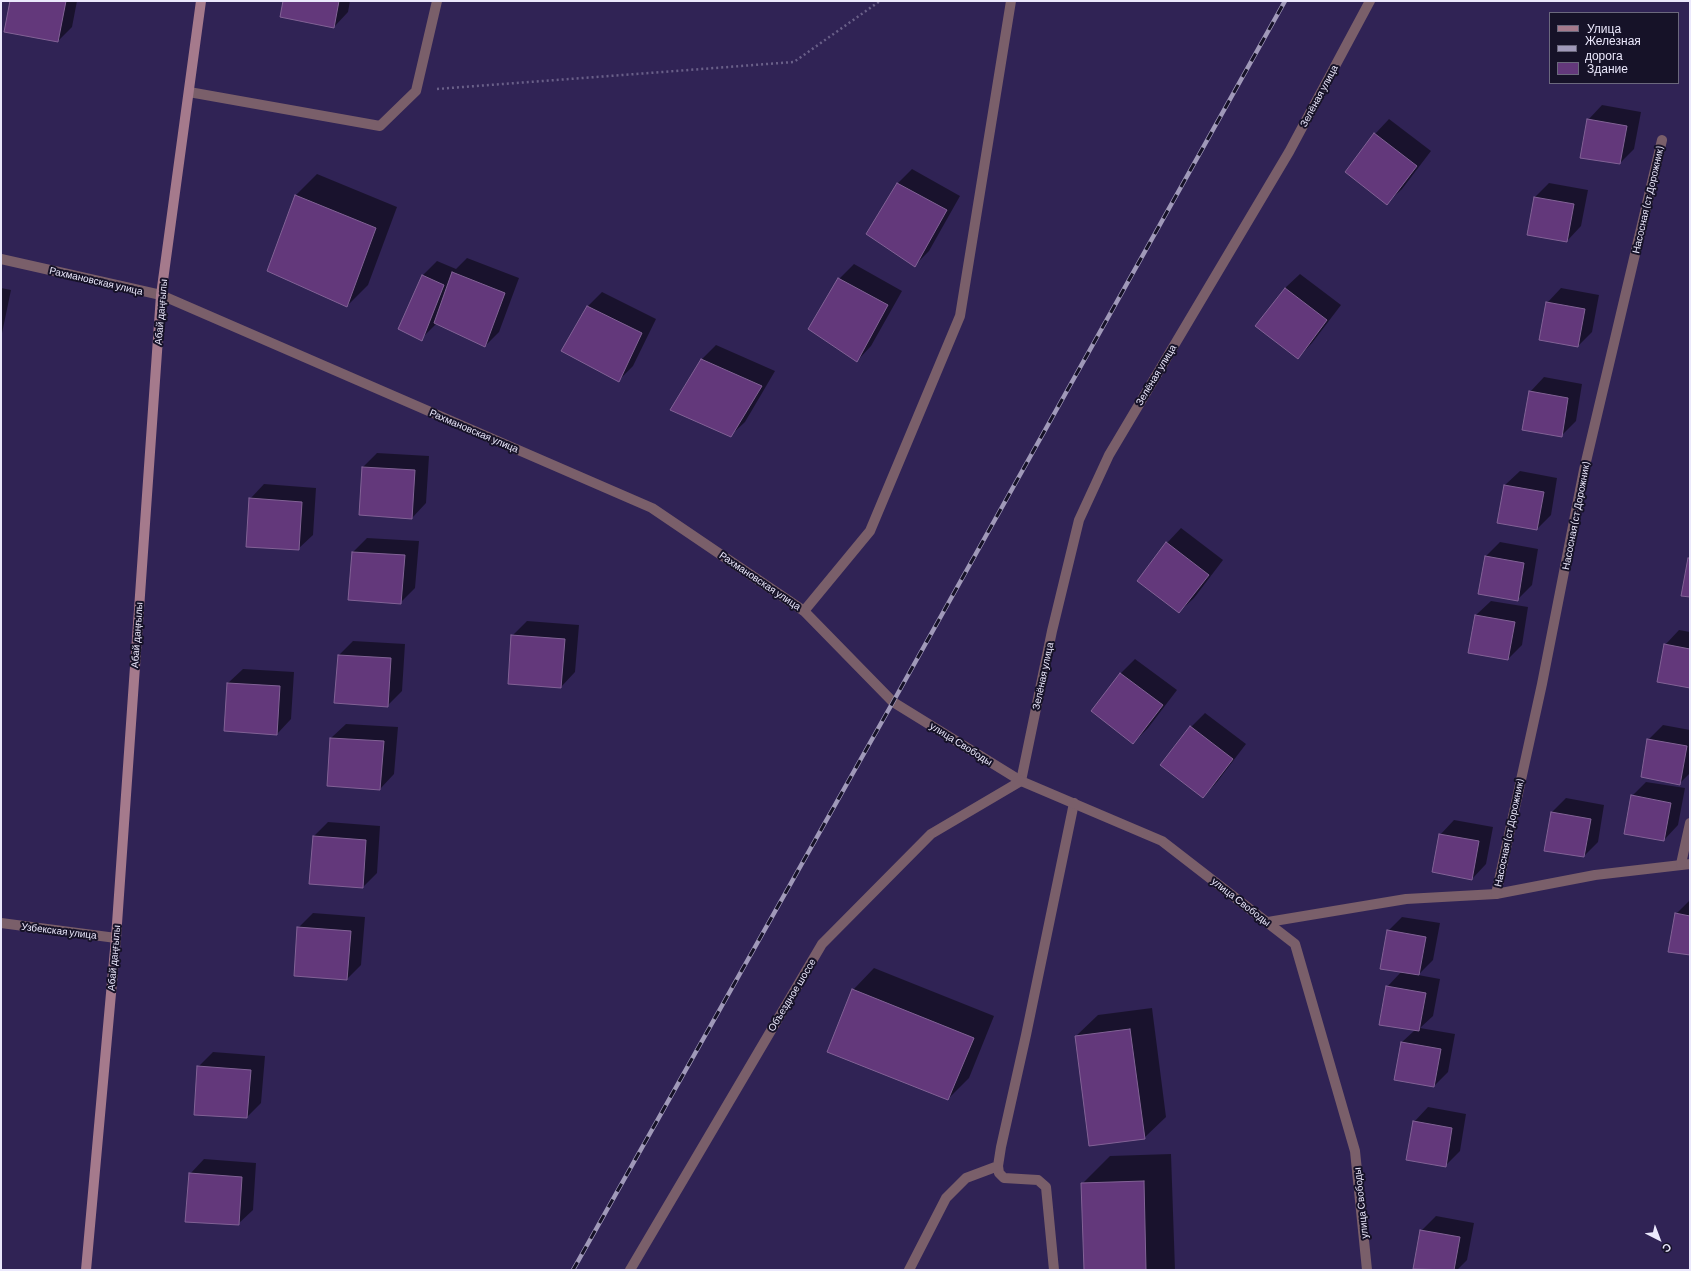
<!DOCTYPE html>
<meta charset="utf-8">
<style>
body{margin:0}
#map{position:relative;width:1691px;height:1271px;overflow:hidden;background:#302355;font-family:Barlow,sans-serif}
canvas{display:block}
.frame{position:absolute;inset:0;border:2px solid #ebe8fc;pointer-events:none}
.legend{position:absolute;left:1549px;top:12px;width:130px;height:72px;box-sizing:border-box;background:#161228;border:1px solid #6b687d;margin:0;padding:5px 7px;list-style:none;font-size:12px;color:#ebe8fc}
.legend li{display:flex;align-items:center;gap:8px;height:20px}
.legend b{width:20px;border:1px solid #6b687d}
.north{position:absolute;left:1639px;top:1219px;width:40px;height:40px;-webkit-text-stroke:3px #161228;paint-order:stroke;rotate:138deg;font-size:11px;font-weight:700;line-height:16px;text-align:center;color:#ebe8fc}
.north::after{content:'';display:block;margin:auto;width:14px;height:18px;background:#ebe8fc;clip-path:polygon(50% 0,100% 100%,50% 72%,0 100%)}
</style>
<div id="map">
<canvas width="1691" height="1271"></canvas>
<div class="frame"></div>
<ul class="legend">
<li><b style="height:5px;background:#a57a8c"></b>Улица</li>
<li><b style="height:5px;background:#a099b9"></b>Железная дорога</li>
<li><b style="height:11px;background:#63387b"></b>Здание</li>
</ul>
<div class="north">С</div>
</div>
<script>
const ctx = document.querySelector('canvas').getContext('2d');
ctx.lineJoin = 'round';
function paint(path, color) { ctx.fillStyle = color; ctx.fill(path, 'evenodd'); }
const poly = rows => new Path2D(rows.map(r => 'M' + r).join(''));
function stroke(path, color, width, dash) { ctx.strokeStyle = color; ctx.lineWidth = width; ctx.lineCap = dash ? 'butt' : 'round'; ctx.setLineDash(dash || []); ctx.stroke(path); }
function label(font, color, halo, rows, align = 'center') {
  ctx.font = font + ' Barlow,sans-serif'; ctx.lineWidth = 4; ctx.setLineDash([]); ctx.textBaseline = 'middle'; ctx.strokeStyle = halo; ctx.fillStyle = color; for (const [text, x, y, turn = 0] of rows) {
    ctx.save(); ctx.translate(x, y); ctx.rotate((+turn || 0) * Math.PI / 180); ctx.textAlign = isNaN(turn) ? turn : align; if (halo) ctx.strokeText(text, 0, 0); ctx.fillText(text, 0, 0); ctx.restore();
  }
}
const shadow = poly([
 [11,1,77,1,72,27,58,41],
 [284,1,350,1,348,12,334,27],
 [1602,105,1641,112,1634,149,1620,163,1588,120],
 [1389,119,1431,151,1402,189,1387,203,1346,172,1375,134],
 [912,169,960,196,929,251,915,265,897,184],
 [317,174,397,207,368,285,347,306,268,270,296,195],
 [1549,183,1588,190,1581,226,1567,241,1535,197],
 [467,258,519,278,499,332,485,346,437,323,421,339,400,328,423,275,437,261,456,269],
 [854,264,902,291,871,346,857,361,839,279],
 [1300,274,1341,305,1312,343,1298,358,1256,326,1285,288],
 [1,288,11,290,1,338],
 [1561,288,1599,295,1592,332,1578,346,1547,303],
 [602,292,656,319,633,366,619,380,588,306],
 [716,345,775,371,745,422,730,436,671,409,702,359],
 [1544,377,1582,384,1576,421,1561,436,1530,392],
 [377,453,429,456,426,503,412,518,360,514,363,467],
 [1520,471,1557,478,1551,515,1537,529,1505,485],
 [264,484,316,488,313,535,298,549,250,499],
 [1181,528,1223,560,1194,598,1179,612,1138,581,1167,543],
 [367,538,419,541,415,588,401,602,349,599,353,552],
 [1500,542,1538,549,1532,585,1517,600,1479,593,1486,556],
 [1491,601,1528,607,1522,645,1508,659,1476,615],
 [527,621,579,625,575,672,561,687,512,636],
 [1679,630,1690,632,1690,687,1665,645],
 [353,641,405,644,402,691,387,706,339,655],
 [1135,659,1177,690,1148,728,1133,743,1092,711,1121,673],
 [243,669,294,672,291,719,277,734,225,730,228,683],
 [1205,713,1246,744,1217,782,1203,797,1191,727],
 [346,724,398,727,394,774,380,789,331,738],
 [1663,725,1690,730,1690,773,1680,783,1648,740],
 [1646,782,1685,788,1678,825,1664,840,1632,796],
 [1566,798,1604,805,1598,842,1584,856,1552,812],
 [1454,820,1493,827,1486,864,1472,879,1440,835],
 [328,822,380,826,377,873,363,887,314,836],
 [1690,900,1690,954,1676,914],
 [313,913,365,917,361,965,347,979,298,928],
 [1402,917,1440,923,1433,960,1418,975,1440,979,1433,1016,1420,1028,1455,1034,1448,1072,1434,1086,1402,1042,1415,1030,1387,987,1402,971,1388,931],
 [874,968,994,1016,969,1078,948,1099,853,990],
 [1152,1008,1166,1117,1144,1138,1076,1036,1098,1015],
 [213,1052,265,1056,261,1103,247,1117,198,1067],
 [1428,1107,1466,1114,1460,1151,1445,1166,1414,1122],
 [1171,1154,1175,1270,1085,1270,1082,1184,1110,1156],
 [204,1159,256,1163,253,1210,238,1224,190,1174],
 [1436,1216,1474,1223,1467,1260,1457,1270,1428,1270,1415,1268,1421,1231]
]);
const building = poly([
 [10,1,66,1,58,42,4,32,10,1],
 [283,1,339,1,334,28,280,17,283,1],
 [1587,119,1627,126,1620,164,1580,158,1587,119],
 [1374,133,1417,166,1387,205,1345,172,1374,133],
 [897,183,947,210,915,267,866,234,897,183],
 [295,195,376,228,347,307,267,271,295,195],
 [1534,197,1574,204,1567,242,1527,235,1534,197],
 [452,272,505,293,485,347,434,323,452,272],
 [422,275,444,285,422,341,398,329,422,275],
 [838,278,888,305,857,362,808,329,838,278],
 [1285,288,1327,320,1298,359,1255,326,1285,288],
 [1546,302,1585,309,1578,347,1539,340,1546,302],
 [587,306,642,333,619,382,561,351,587,306],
 [701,359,762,386,731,437,670,410,701,359],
 [1529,391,1568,398,1562,437,1522,430,1529,391],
 [362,467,415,470,412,519,359,515,362,467],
 [1504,485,1544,492,1537,530,1497,523,1504,485],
 [249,498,302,502,299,550,246,547,249,498],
 [1166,542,1209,575,1179,613,1137,581,1166,542],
 [352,552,405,555,401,604,348,600,352,552],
 [1485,556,1524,563,1518,601,1478,594,1485,556],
 [1688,558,1690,558,1690,597,1681,596,1688,558],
 [1475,615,1515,622,1508,660,1468,653,1475,615],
 [511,635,565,639,561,688,508,684,511,635],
 [1664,644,1690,649,1690,688,1657,682,1664,644],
 [338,655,391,658,388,707,334,703,338,655],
 [1120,673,1163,705,1133,744,1091,711,1120,673],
 [227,683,280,686,277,735,224,731,227,683],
 [1190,726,1233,759,1203,798,1160,765,1190,726],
 [330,738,384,741,380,790,327,786,330,738],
 [1647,739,1687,746,1680,785,1641,777,1647,739],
 [1631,795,1671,803,1664,841,1624,834,1631,795],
 [1551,812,1591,819,1584,857,1544,851,1551,812],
 [1439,834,1479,841,1472,880,1432,872,1439,834],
 [313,836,366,840,363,888,309,884,313,836],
 [1675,913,1690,916,1690,955,1668,952,1675,913],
 [297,927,351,931,347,980,294,976,297,927],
 [1387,930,1426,937,1419,975,1380,969,1387,930],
 [1386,986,1426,993,1419,1031,1379,1025,1386,986],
 [852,989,974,1038,948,1100,827,1052,852,989],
 [1130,1029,1145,1139,1089,1146,1075,1036,1130,1029],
 [1401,1042,1441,1049,1434,1087,1394,1080,1401,1042],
 [197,1066,251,1070,247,1118,194,1115,197,1066],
 [1413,1121,1452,1128,1446,1167,1406,1160,1413,1121],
 [189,1173,242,1177,239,1225,185,1222,189,1173],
 [1144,1181,1146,1270,1084,1270,1081,1183,1144,1181],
 [1420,1230,1460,1237,1454,1270,1413,1269,1420,1230]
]);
const path = poly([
 [437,89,794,62,880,1]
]);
const service = poly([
 [1268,922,1406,899,1496,894,1595,875,1690,864],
 [909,1270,946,1198,966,1178,998,1166],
 [1054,1270,1046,1187,1038,1180,1004,1178,999,1173,998,1166,1001,1147,1026,1035,1074,803]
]);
const minor = poly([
 [189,92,380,126,416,91,437,1],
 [1,259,161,295],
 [804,611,870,531,960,316,1011,1],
 [1021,781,1052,631,1079,520,1109,455,1289,152,1370,1],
 [1681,864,1690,823],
 [1496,894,1542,684,1584,470,1662,140],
 [1,923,116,938]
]);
const tertiary = poly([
 [161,295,652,508,804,611,893,702,1021,781,1162,841,1295,944,1355,1151,1367,1270],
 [630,1270,822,944,931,834,1021,781]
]);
const secondary = poly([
 [86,1270,116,938,161,295,201,1]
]);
const rail = poly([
 [573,1270,893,702,1285,1]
]);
const streetNames = [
 ["Зелёная улица",1319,96,-62],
 ["Насосная (ст Дорожник)",1648,200,-77],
 ["Рахмановская улица",96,281,13],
 ["Абай даңғылы",161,312,-85],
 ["Зелёная улица",1156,375,-59],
 ["Рахмановская улица",474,431,23],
 ["Насосная (ст Дорожник)",1576,516,-79],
 ["Рахмановская улица",760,581,34],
 ["Абай даңғылы",137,635,-86],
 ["Зелёная улица",1043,676,-78],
 ["улица Свободы",961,744,32],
 ["Насосная (ст Дорожник)",1509,833,-78],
 ["улица Свободы",1241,902,38],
 ["Узбекская улица",59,931,7],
 ["Абай даңғылы",114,958,-85],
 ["Объездное шоссе",792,995,-59],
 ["улица Свободы",1361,1203,-96]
];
paint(shadow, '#0007');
paint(building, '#63387b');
stroke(building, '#826296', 1);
stroke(path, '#6a6089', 2.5, [2, 3]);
stroke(service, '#7a5f6a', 10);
stroke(minor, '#7a5f6a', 10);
stroke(tertiary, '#7a5f6a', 10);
stroke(secondary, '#a57a8c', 10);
stroke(rail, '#a099b9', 4.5);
stroke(rail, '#161228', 3, [9]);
label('10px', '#ebe8fc', '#161228', streetNames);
</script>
